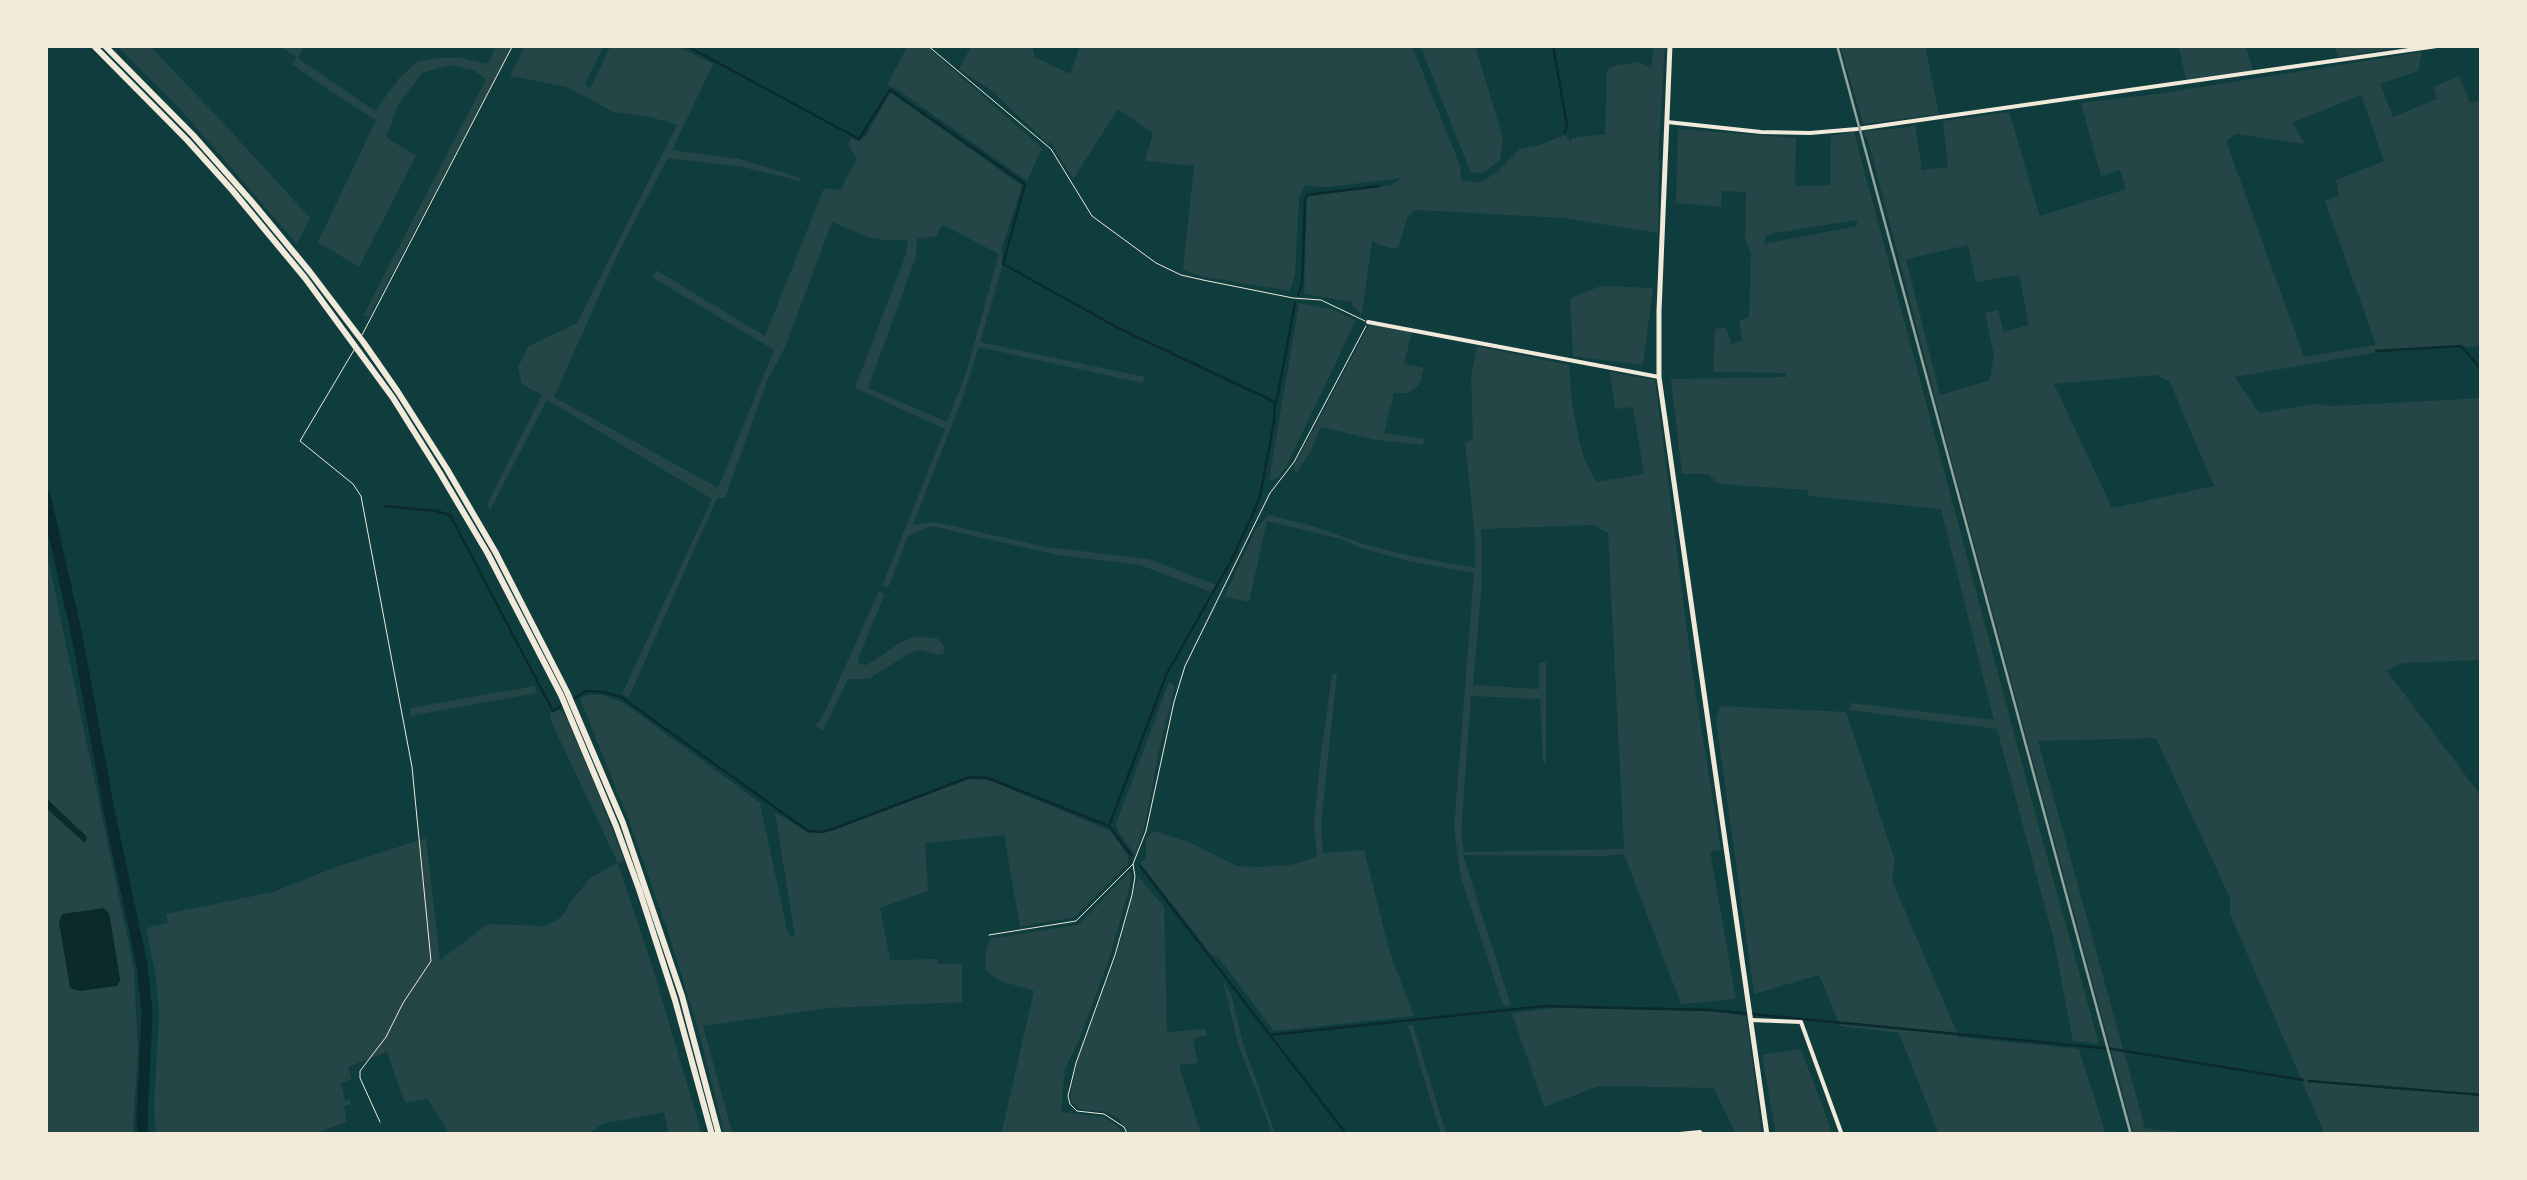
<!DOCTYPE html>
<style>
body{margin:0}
#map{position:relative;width:2527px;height:1180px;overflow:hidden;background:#0f3d3e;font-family:Karla,sans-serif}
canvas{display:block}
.frame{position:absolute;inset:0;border:48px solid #f1e9da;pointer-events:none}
</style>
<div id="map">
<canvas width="2527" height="1180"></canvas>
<div class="frame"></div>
</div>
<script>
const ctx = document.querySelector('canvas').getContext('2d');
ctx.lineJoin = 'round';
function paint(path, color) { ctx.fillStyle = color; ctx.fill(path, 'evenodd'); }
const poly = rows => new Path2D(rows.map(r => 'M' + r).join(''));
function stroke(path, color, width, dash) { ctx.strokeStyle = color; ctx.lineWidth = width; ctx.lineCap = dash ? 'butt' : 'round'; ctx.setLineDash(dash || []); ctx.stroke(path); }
const green = poly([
 [116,45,149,45,227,127,310,218,297,244,182,111],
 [279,45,305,45,298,58,375,111,400,77,417,62,436,58,461,58,487,64,497,45,513,45,369,317,363,316,486,79,473,70,450,65,422,73,399,103,386,137,416,156,359,267,318,242,376,120,327,89,292,64,297,58],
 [525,45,604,45,585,84,590,89,611,45,675,45,713,64,672,150,739,159,801,178,800,181,742,167,668,158,620,249,554,397,718,488,774,350,652,277,656,270,765,336,824,188,840,190,857,159,848,144,851,138,859,141,866,136,890,92,1022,186,1002,247,1002,267,980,342,1145,377,1142,383,979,347,962,399,914,522,914,525,935,522,1046,547,1149,559,1216,585,1211,592,1140,565,1057,555,931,526,908,536,888,588,882,586,945,429,855,388,906,254,908,240,884,240,867,237,832,222,785,347,767,381,725,498,717,498,629,697,622,694,712,499,547,400,490,510,487,505,542,395,522,384,518,367,529,346,577,323,677,125,650,117,613,112,567,87,510,76],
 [943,225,999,254,966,373,947,422,868,388,916,257,917,239,936,236],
 [908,45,925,45,1042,148,1027,181,897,89,887,85],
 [972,45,1032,45,1035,57,1070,74,1080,45,1124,45,1128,49,1129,45,1412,45,1460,165,1461,180,1480,183,1497,172,1520,149,1539,145,1565,135,1571,142,1572,138,1605,134,1607,70,1614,66,1638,62,1651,68,1654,45,1665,45,1659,145,1658,233,1563,218,1416,210,1408,216,1399,246,1395,249,1378,245,1372,240,1362,314,1353,307,1352,302,1304,294,1307,199,1310,195,1392,185,1401,178,1329,187,1304,186,1299,198,1295,274,1290,291,1205,277,1183,270,1194,166,1145,161,1153,133,1118,109,1073,179,1051,143,1047,143,992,91,959,69],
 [1420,45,1475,45,1503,138,1500,160,1484,172,1471,173],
 [1840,45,1925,45,1939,114,1863,124],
 [2178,45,2245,45,2253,70,2186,79],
 [2334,45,2418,45,2338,57],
 [2422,52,2418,71,2380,84,2393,117,2437,99,2433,87,2459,76,2470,103,2482,100,2482,346,2378,352,2235,377,2259,413,2314,404,2334,406,2482,398,2482,660,2401,663,2387,671,2482,797,2482,1135,2325,1135,2230,914,2230,898,2156,738,2038,741,2145,1128,2205,1135,2134,1135,1947,443,1869,144,1863,131,1904,128,1915,125,1922,170,1948,167,1943,121,2009,112,2040,216,2126,189,2120,170,2101,176,2081,103,2157,94],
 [2361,95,2384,161,2336,180,2339,195,2325,201,2376,345,2304,357,2226,141,2236,134,2305,144,2292,123],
 [1968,245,1976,282,2019,275,2029,325,2004,332,1998,310,1985,313,1994,355,1990,380,1940,395,1906,259],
 [2157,375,2170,382,2214,486,2112,508,2054,384],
 [1678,129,1796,138,1795,186,1830,185,1831,136,1854,132,2041,835,2099,1044,2073,1041,2053,937,1997,729,1849,710,1851,703,1994,720,1941,509,1808,496,1808,490,1719,484,1708,474,1682,474,1671,379,1787,377,1785,373,1713,372,1715,329,1726,327,1731,344,1742,341,1739,321,1749,317,1751,255,1745,239,1746,192,1722,191,1721,207,1676,203],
 [1857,220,1857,226,1764,244,1766,236,1775,233],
 [1601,286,1653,288,1643,365,1573,356,1570,298],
 [1299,303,1332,309,1356,320,1285,469,1276,479,1269,480],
 [1369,325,1412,332,1404,364,1424,368,1419,385,1409,393,1394,393,1384,433,1424,439,1423,445,1376,440,1321,427,1311,450,1296,474,1294,466],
 [1477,346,1569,365,1572,404,1579,439,1584,458,1596,482,1644,474,1633,407,1615,409,1610,372,1655,380,1693,677,1721,850,1710,851,1736,999,1681,1004,1624,854,1603,856,1463,855,1511,1006,1503,1005,1461,878,1454,829,1474,573,1407,561,1359,547,1341,539,1267,521,1249,602,1224,597,1257,527,1269,515,1313,526,1363,544,1411,556,1475,568,1475,537,1465,443,1473,439,1471,376],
 [1593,525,1608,533,1624,849,1464,852,1461,834,1471,696,1540,699,1543,762,1546,763,1546,662,1539,663,1539,689,1473,685,1482,582,1481,529],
 [45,544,134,969,138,1051,133,1129,135,1135,45,1135,45,807,83,841,87,837,49,801,45,794],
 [109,913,120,980,118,986,71,988,59,922,63,914],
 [879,591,885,594,859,656,858,664,867,665,901,642,915,637,937,638,945,648,943,654,938,655,920,650,911,652,869,679,848,679,823,730,815,726,823,716],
 [1337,673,1321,824,1323,853,1364,850,1390,953,1414,1016,1274,1031,1218,957,1212,955,1140,863,1146,858,1146,840,1153,831,1191,843,1237,866,1260,867,1290,865,1317,857,1314,824,1320,761,1332,675],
 [1169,682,1175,686,1159,750,1145,825,1135,855,1118,831,1116,824],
 [534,686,537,693,410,716,410,708],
 [587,695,603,695,624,703,760,803,788,934,795,937,775,812,807,832,822,833,967,779,989,780,1111,831,1128,856,1128,864,1075,917,1020,927,1004,835,925,843,928,891,880,908,890,960,938,959,938,964,962,964,962,1002,828,1008,703,1026,733,1135,725,1135,697,1025,669,935,629,821,580,699],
 [1720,706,1846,712,1895,861,1892,880,1959,1037,2079,1049,2106,1135,1939,1135,1899,1033,1840,1026,1819,975,1754,994,1716,720],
 [560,710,565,716,590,773,624,860,618,864,651,962,702,1135,669,1135,664,1112,602,1124,587,1135,438,1135,448,1131,427,1099,405,1103,387,1052,348,1067,352,1079,341,1083,345,1101,350,1100,351,1104,344,1106,347,1122,310,1135,156,1135,154,1106,159,1017,156,978,146,928,168,923,166,914,273,892,336,867,426,838,440,960,488,924,545,926,562,917,572,900,590,878,618,863,550,719,551,712],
 [1129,872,1131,875,1129,889,1108,962,1080,1038,1065,1069,1061,1112,1103,1117,1118,1126,1123,1135,1001,1135,1034,991,998,980,986,971,985,956,989,939,1078,925],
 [1138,876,1164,907,1167,1032,1206,1029,1207,1035,1193,1039,1198,1063,1179,1065,1201,1135,1131,1135,1117,1117,1106,1112,1078,1109,1071,1101,1071,1092,1078,1057,1116,957],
 [1223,980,1232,998,1243,1044,1276,1135,1273,1135,1238,1044],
 [1558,1008,1711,1011,1746,1016,1762,1135,1736,1135,1714,1088,1599,1086,1544,1107,1512,1013],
 [1408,1025,1413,1025,1446,1133,1441,1135],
 [1801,1049,1833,1135,1776,1135,1762,1055]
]);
const water = poly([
 [45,794,49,801,87,837,86,841,84,842,45,807],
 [104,908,109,913,120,980,117,986,80,991,70,988,59,922,62,914]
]);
const stream = poly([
 [685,45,859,139,890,90,1025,184,1003,264,1120,329,1275,402,1274,422,1260,496,1254,511,1232,559,1167,673,1109,826],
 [1553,45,1567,126,1565,132],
 [1298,295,1302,284,1305,200,1307,195,1379,186],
 [2376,351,2461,346,2482,370],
 [1277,400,1295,303],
 [385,506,436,511,450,515,553,711,562,705],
 [574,699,586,691,603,692,621,697,808,831,822,832,833,829,970,777,988,778,1109,826,1131,855],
 [1140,866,1347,1135],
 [1270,1035,1545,1006,1709,1010,2112,1049,2303,1080],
 [2309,1081,2482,1095]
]);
const river = poly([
 [45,495,76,631,110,815,142,965,147,1012,142,1119,143,1135]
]);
const service = poly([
 [927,45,1051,149,1092,216,1156,263,1181,275,1203,280,1293,298,1321,300,1365,321],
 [362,335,513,45],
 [354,350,300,441,353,484,361,496,412,767,431,961,403,1003,386,1037,360,1071,360,1078,380,1122],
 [1133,864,1146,831,1174,702,1185,666,1270,493,1294,462,1366,326],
 [989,935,1076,921,1133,864,1135,877,1132,895,1115,955,1076,1063,1068,1096,1070,1104,1077,1111,1104,1114,1124,1127,1128,1135]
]);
const minor = poly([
 [1667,122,1761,132,1810,133,1857,129,2444,45],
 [1368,322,1659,377],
 [1751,1020,1801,1022,1842,1135],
 [1669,1135,1700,1132]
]);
const secondary = poly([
 [1670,45,1659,311,1659,377,1767,1135]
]);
const trunk = poly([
 [93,45,187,140,232,190,305,278,393,398,440,473,488,554,561,695,616,826,639,889,675,1000,712,1135],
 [104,45,193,135,253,203,310,272,364,343,398,392,447,469,496,553,567,692,623,823,682,996,719,1135]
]);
const rail = poly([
 [1837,45,2131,1135]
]);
paint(green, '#244646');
paint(water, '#0a2a2b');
stroke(stream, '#0a2a2b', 2.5);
stroke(river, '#0a2a2b', 11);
stroke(service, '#f1e9da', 1);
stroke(minor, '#f1e9da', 4);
stroke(secondary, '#f1e9da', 5);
stroke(trunk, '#f1e9da', 6);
stroke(rail, '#97a49c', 2.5);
</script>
